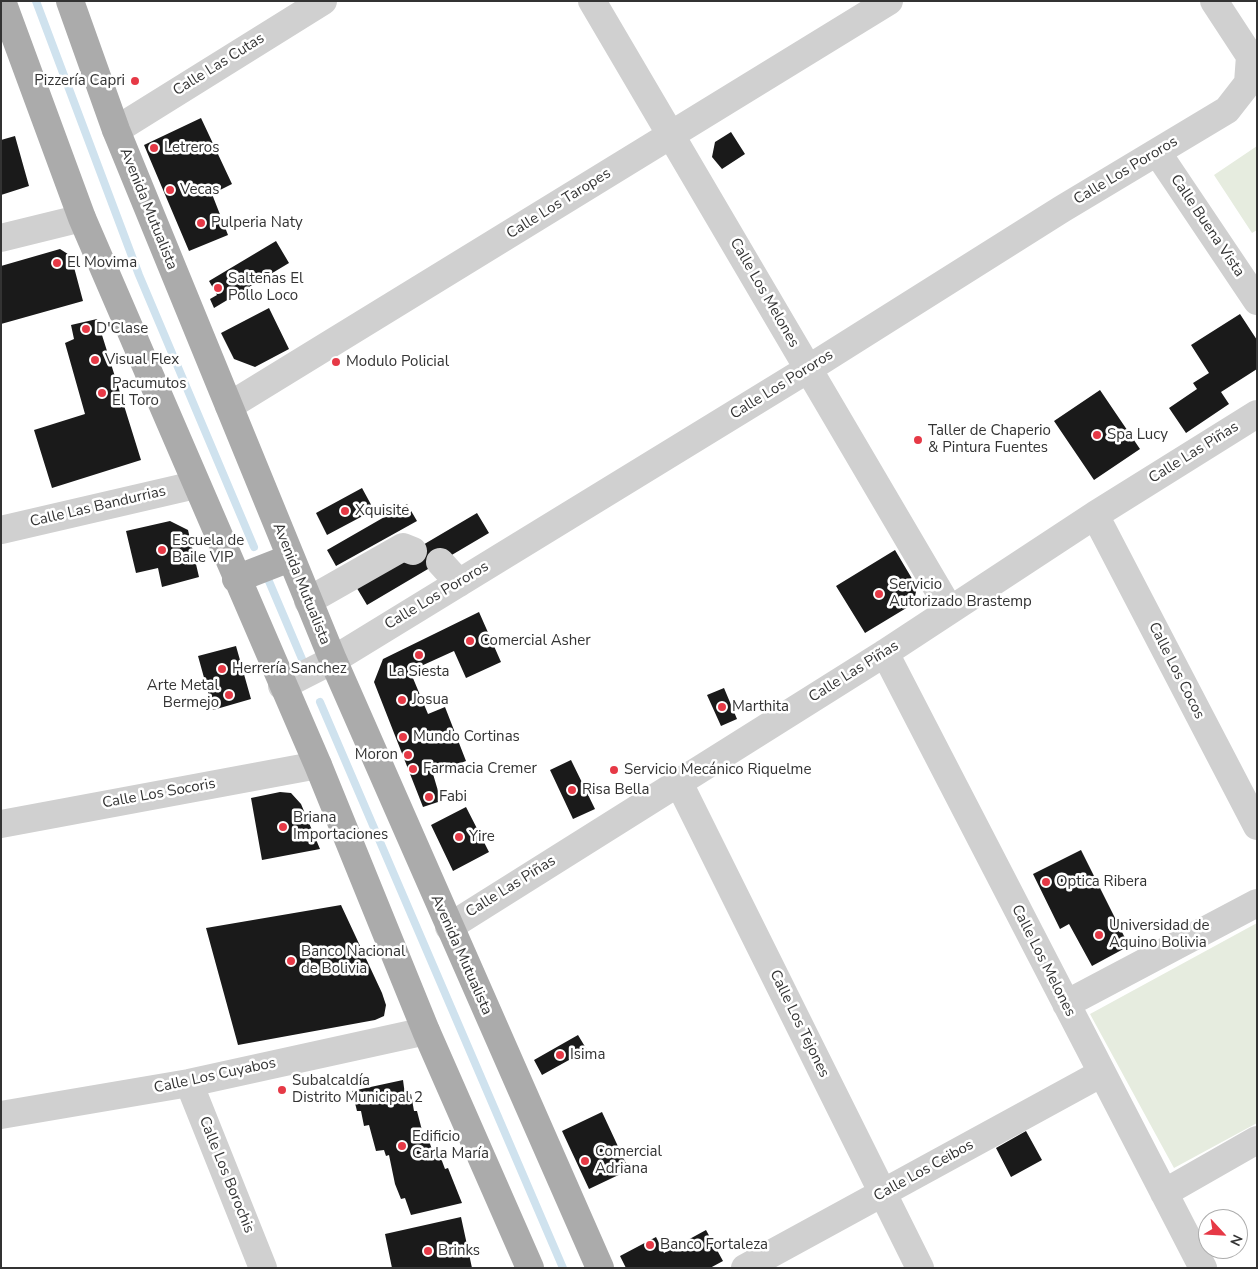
<!DOCTYPE html>
<meta charset="utf-8">
<style>
body{margin:0}
#map{position:relative;width:1258px;height:1269px;overflow:hidden;background:#fff;font-family:"Nunito Sans",sans-serif}
canvas{display:block}
.frame{position:absolute;inset:0;border:2px solid #333;pointer-events:none}
.north{position:absolute;left:1198px;top:1209px;width:50px;height:50px;box-sizing:border-box;background:#fff;border:1px solid #adadad;border-radius:50%;rotate:115deg;font-size:14px;font-weight:700;line-height:20px;text-align:center;color:#333}
.north::after{content:'';display:block;margin:auto;width:18px;height:22px;background:#e63946;clip-path:polygon(50% 0,100% 100%,50% 72%,0 100%)}
</style>
<div id="map">
<canvas width="1258" height="1269"></canvas>
<div class="frame"></div>
<div class="north">N</div>
</div>
<script>
const ctx = document.querySelector('canvas').getContext('2d');
ctx.lineJoin = 'round';
function paint(path, color) { ctx.fillStyle = color; ctx.fill(path, 'evenodd'); }
const poly = rows => new Path2D(rows.map(r => 'M' + r).join(''));
function stroke(path, color, width, dash) { ctx.strokeStyle = color; ctx.lineWidth = width; ctx.lineCap = dash ? 'butt' : 'round'; ctx.setLineDash(dash || []); ctx.stroke(path); }
function label(font, color, halo, rows, align = 'center') {
  ctx.font = font + ' "Nunito Sans",sans-serif'; ctx.lineWidth = 5; ctx.setLineDash([]); ctx.textBaseline = 'middle'; ctx.strokeStyle = halo; ctx.fillStyle = color; for (const [text, x, y, turn = 0] of rows) {
    ctx.save(); ctx.translate(x, y); ctx.rotate((+turn || 0) * Math.PI / 180); ctx.textAlign = isNaN(turn) ? turn : align; if (halo) ctx.strokeText(text, 0, 0); ctx.fillText(text, 0, 0); ctx.restore();
  }
}
const green = poly([
 [1257,146,1257,230,1252,233,1214,175],
 [1257,923,1257,1123,1174,1168,1090,1014]
]);
const stream = poly([
 [36,1,139,275,254,547],
 [268,579,302,659],
 [320,702,563,1268]
]);
const building = poly([
 [201,118,232,184,212,194,228,235,189,251,144,145],
 [731,132,745,154,722,169,712,157,715,142],
 [15,136,29,186,1,195,1,140],
 [276,241,289,263,214,308,210,299,217,295,209,281],
 [60,249,71,256,83,301,1,324,1,266],
 [269,308,289,349,255,367,234,359,221,333],
 [1240,314,1257,340,1257,369,1221,392,1229,404,1186,433,1169,408,1197,389,1193,383,1209,373,1191,345],
 [97,319,141,460,52,488,34,430,85,414,65,343,74,339,71,325],
 [1100,390,1140,449,1094,480,1054,421],
 [362,488,374,510,327,535,316,513],
 [407,504,417,521,336,566,327,550],
 [477,513,489,533,367,605,355,585],
 [170,521,188,530,199,577,162,587,158,568,136,573,126,531],
 [895,550,917,587,914,601,908,607,865,633,836,586],
 [479,612,501,662,466,678,454,651,410,671,428,714,445,707,466,761,433,774,441,801,423,807,374,682,383,659],
 [236,646,251,699,213,710,198,656],
 [724,688,737,719,721,726,707,695],
 [571,760,595,809,573,819,550,770],
 [280,792,291,793,301,804,320,849,262,860,251,798],
 [466,807,489,852,453,871,431,825],
 [1081,850,1129,946,1092,966,1069,924,1060,929,1033,874],
 [341,905,382,993,386,1005,384,1016,375,1020,238,1045,206,928],
 [578,1035,587,1050,542,1075,534,1060],
 [403,1080,405,1095,411,1094,414,1111,417,1111,425,1142,429,1141,434,1155,439,1153,445,1169,448,1168,462,1203,411,1215,405,1198,401,1199,395,1184,389,1155,386,1156,384,1150,376,1151,369,1125,364,1126,361,1111,357,1111,352,1091],
 [602,1112,629,1170,589,1189,562,1131],
 [1026,1131,1042,1160,1011,1177,996,1148],
 [461,1217,472,1268,392,1268,385,1234],
 [706,1230,723,1261,710,1268,626,1268,620,1256,656,1237,664,1253]
]);
const minor = poly([
 [592,1,950,610],
 [116,130,323,1],
 [1157,152,1257,301],
 [1,238,82,218],
 [229,406,889,1],
 [1095,515,1257,826],
 [1,530,195,485],
 [440,562,459,583],
 [308,601,403,547,413,551],
 [885,653,1203,1268],
 [282,686,333,660,808,369,1062,209,1227,110,1248,83,1250,56,1214,1],
 [678,781,920,1268],
 [1,824,318,765],
 [449,927,885,653,1095,515,1257,414],
 [1066,1004,1257,903],
 [189,1083,263,1268],
 [1,1115,189,1083,426,1031],
 [1164,1193,1257,1140],
 [745,1268,1102,1073]
]);
const major = poly([
 [2,1,82,218,318,765,426,1031,530,1268],
 [70,1,116,130,333,660,600,1268],
 [236,579,290,558]
]);
const markers = [
 [135,81,5,"#e63946"],
 [154,148,5,"#e63946"],
 [170,190,5,"#e63946"],
 [201,223,5,"#e63946"],
 [57,263,5,"#e63946"],
 [218,288,5,"#e63946"],
 [86,329,5,"#e63946"],
 [95,360,5,"#e63946"],
 [336,362,5,"#e63946"],
 [102,393,5,"#e63946"],
 [1097,435,5,"#e63946"],
 [918,440,5,"#e63946"],
 [345,511,5,"#e63946"],
 [162,550,5,"#e63946"],
 [879,594,5,"#e63946"],
 [470,641,5,"#e63946"],
 [419,655,5,"#e63946"],
 [222,669,5,"#e63946"],
 [229,695,5,"#e63946"],
 [402,700,5,"#e63946"],
 [722,707,5,"#e63946"],
 [403,737,5,"#e63946"],
 [408,755,5,"#e63946"],
 [413,769,5,"#e63946"],
 [614,770,5,"#e63946"],
 [572,790,5,"#e63946"],
 [429,797,5,"#e63946"],
 [283,827,5,"#e63946"],
 [459,837,5,"#e63946"],
 [1046,882,5,"#e63946"],
 [1099,935,5,"#e63946"],
 [291,961,5,"#e63946"],
 [560,1055,5,"#e63946"],
 [282,1090,5,"#e63946"],
 [402,1146,5,"#e63946"],
 [585,1161,5,"#e63946"],
 [650,1245,5,"#e63946"],
 [428,1251,5,"#e63946"]
];
const streetNames = [
 ["Calle Las Cutas",219,65,-32],
 ["Calle Los Pororos",1126,171,-31],
 ["Calle Los Taropes",559,204,-32],
 ["Avenida Mutualista",148,209,68],
 ["Calle Buena Vista",1207,226,56],
 ["Calle Los Melones",764,293,60],
 ["Calle Los Pororos",782,385,-32],
 ["Calle Las Piñas",1194,453,-32],
 ["Calle Las Bandurrias",98,507,-13],
 ["Avenida Mutualista",301,584,68],
 ["Calle Los Pororos",437,596,-31],
 ["Calle Los Cocos",1176,671,63],
 ["Calle Las Piñas",854,672,-32],
 ["Calle Los Socoris",159,794,-10],
 ["Calle Las Piñas",511,887,-32],
 ["Avenida Mutualista",461,955,66],
 ["Calle Los Melones",1043,961,63],
 ["Calle Los Tejones",799,1024,64],
 ["Calle Los Cuyabos",215,1076,-12],
 ["Calle Los Ceibos",924,1171,-29],
 ["Calle Los Borochis",226,1175,68]
];
const poiNames = [
 ["Pizzería Capri",125,81,"right"],
 ["Letreros",164,148],
 ["Vecas",180,190],
 ["Pulperia Naty",211,223],
 ["El Movima",67,263],
 ["Salteñas El",228,279],
 ["Pollo Loco",228,296],
 ["D'Clase",96,329],
 ["Visual Flex",105,360],
 ["Modulo Policial",346,362],
 ["Pacumutos",112,384],
 ["El Toro",112,401],
 ["Taller de Chaperio",928,431],
 ["& Pintura Fuentes",928,448],
 ["Spa Lucy",1107,435],
 ["Xquisite",355,511],
 ["Escuela de",172,541],
 ["Baile VIP",172,558],
 ["Servicio",889,585],
 ["Autorizado Brastemp",889,602],
 ["Comercial Asher",480,641],
 ["Herrería Sanchez",232,669],
 ["La Siesta",419,672,"center"],
 ["Arte Metal",219,686,"right"],
 ["Bermejo",219,703,"right"],
 ["Josua",412,700],
 ["Marthita",732,707],
 ["Mundo Cortinas",413,737],
 ["Moron",398,755,"right"],
 ["Farmacia Cremer",423,769],
 ["Servicio Mecánico Riquelme",624,770],
 ["Risa Bella",582,790],
 ["Fabi",439,797],
 ["Briana",293,818],
 ["Importaciones",293,835],
 ["Yire",469,837],
 ["Optica Ribera",1056,882],
 ["Universidad de",1109,926],
 ["Aquino Bolivia",1109,943],
 ["Banco Nacional",301,952],
 ["de Bolivia",301,969],
 ["Isima",570,1055],
 ["Subalcaldía",292,1081],
 ["Distrito Municipal 2",292,1098],
 ["Edificio",412,1137],
 ["Carla María",412,1154],
 ["Comercial",595,1152],
 ["Adriana",595,1169],
 ["Banco Fortaleza",660,1245],
 ["Brinks",438,1251]
];
paint(green, '#e6ecdf');
stroke(stream, '#cfe2ee', 8);
paint(building, '#1a1a1a');
stroke(minor, '#d0d0d0', 28);
stroke(major, '#ababab', 28);
for (const [x, y, r, color] of markers) { const dot = new Path2D(); dot.arc(x, y, r, 0, 2 * Math.PI); ctx.fillStyle = color; ctx.fill(dot); stroke(dot, '#fff', 2); }
label('15px', '#333', '#fff', streetNames);
label('15px', '#333', '#fff', poiNames, 'left');
</script>
